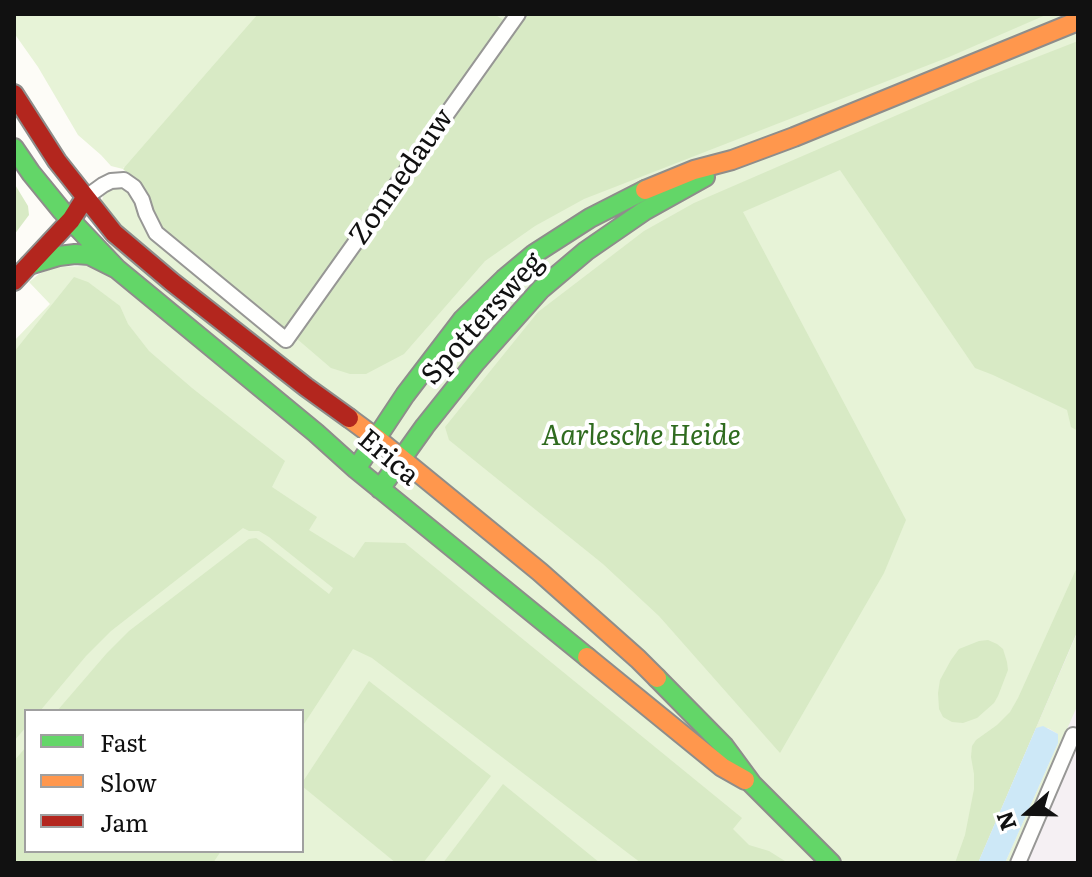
<!DOCTYPE html>
<style>
body{margin:0}
#map{position:relative;width:1092px;height:877px;overflow:hidden;background:#fdfcf7;font-family:Literata,serif}
canvas{display:block}
.frame{position:absolute;inset:0;border:16px solid #111;pointer-events:none}
.legend{position:absolute;left:24px;top:709px;width:280px;height:144px;box-sizing:border-box;background:#fff;border:2px solid #a0a0a0;margin:0;padding:10px 14px;list-style:none;font-size:24px;color:#111}
.legend li{display:flex;align-items:center;gap:16px;height:40px}
.legend b{width:40px;border:2px solid #a0a0a0}
.north{position:absolute;left:988px;top:773px;width:80px;height:80px;-webkit-text-stroke:6px #fff;paint-order:stroke;rotate:250deg;font-size:22px;font-weight:700;line-height:32px;text-align:center;color:#111}
.north::after{content:'';display:block;margin:auto;width:28px;height:36px;background:#111;clip-path:polygon(50% 0,100% 100%,50% 72%,0 100%)}
</style>
<div id="map">
<canvas width="1092" height="877"></canvas>
<div class="frame"></div>
<ul class="legend">
<li><b style="height:10px;background:#63d668"></b>Fast</li>
<li><b style="height:10px;background:#ff974d"></b>Slow</li>
<li><b style="height:10px;background:#b3261e"></b>Jam</li>
</ul>
<div class="north">N</div>
</div>
<script>
const ctx = document.querySelector('canvas').getContext('2d');
ctx.lineJoin = 'round';
function paint(path, color) { ctx.fillStyle = color; ctx.fill(path, 'evenodd'); }
const poly = rows => new Path2D(rows.map(r => 'M' + r).join(''));
function stroke(path, color, width, dash) { ctx.strokeStyle = color; ctx.lineWidth = width; ctx.lineCap = dash ? 'butt' : 'round'; ctx.setLineDash(dash || []); ctx.stroke(path); }
function label(font, color, halo, rows, align = 'center') {
  ctx.font = font + ' Literata,serif'; ctx.lineWidth = 8; ctx.setLineDash([]); ctx.textBaseline = 'middle'; ctx.strokeStyle = halo; ctx.fillStyle = color; for (const [text, x, y, turn = 0] of rows) {
    ctx.save(); ctx.translate(x, y); ctx.rotate((+turn || 0) * Math.PI / 180); ctx.textAlign = isNaN(turn) ? turn : align; if (halo) ctx.strokeText(text, 0, 0); ctx.fillText(text, 0, 0); ctx.restore();
  }
}
const industrial = poly([
 [1078,586,1078,863,964,863]
]);
const green = poly([
 [14,14,1078,14,1078,605,970,863,14,863,14,341,50,304,29,282,39,274,55,267,86,266,123,227,105,209,102,201,104,191,113,188,121,188,153,195,124,167,123,169,111,166,101,155,78,135,38,67,14,33],
 [26,711,302,711,302,851,26,851],
 [1078,631,1078,704,1009,863,1005,863,1058,743,1058,734,1048,728,1036,728]
]);
const forest = poly([
 [258,14,494,14,505,21,402,172,283,330,167,235,155,217,139,185,123,169],
 [523,14,1048,14,949,57,584,199,535,226,485,261,404,354,366,374,350,374,331,368,296,338],
 [1078,41,1078,431,1071,427,1067,410,993,375,975,368,840,170,743,212,906,520,884,573,780,753,659,616,603,564,449,440,445,427,538,312,644,231,694,203,978,80],
 [14,183,28,206,29,215,14,235],
 [74,277,88,282,120,306,128,324,149,351,192,388,285,461,272,487,317,517,309,530,354,558,365,542,405,543,742,818,733,829,749,845,769,851,788,863,641,863,372,658,353,649,302,727,302,711,57,711,107,653,129,631,249,539,256,538,262,542,329,594,333,588,269,537,259,531,249,531,243,528,111,631,86,656,40,711,26,711,26,727,14,741,14,352],
 [1078,565,1078,630,978,863,955,863,965,835,974,789,974,774,971,757,972,746,976,740,997,725,1010,712,1018,698],
 [988,640,997,644,1003,649,1007,662,1008,670,998,696,994,703,977,718,963,723,952,722,943,717,939,709,938,693,940,680,951,660,959,649,979,641],
 [369,681,491,776,423,863,396,863,302,786,302,783],
 [26,747,26,851,221,851,213,863,14,863,14,761],
 [503,784,600,863,443,863]
]);
const water = poly([
 [1043,726,1058,734,1058,743,1005,863,978,863,1036,728]
]);
const street = poly([
 [85,198,103,185,111,181,124,180,134,187,142,200,146,213,156,233,286,340,518,14],
 [1018,863,1073,735]
]);
const fast = poly([
 [14,148,31,173,62,211,117,269,316,433,356,469,587,657],
 [29,265,59,256,75,254,89,255,117,269],
 [356,469,405,395,463,319,504,279,534,254,590,218,645,190],
 [380,489,425,426,476,362,541,289,586,251,644,211,705,177],
 [657,678,724,746,752,784,831,863]
]);
const slow = poly([
 [645,190,694,170,732,160,794,137,1078,21],
 [349,418,376,438,540,572,638,659,657,678],
 [587,657,722,767,745,780]
]);
const jam = poly([
 [14,94,57,161,114,233,172,282,306,387,349,418],
 [14,281,71,220,85,198]
]);
const streetNames = [
 ["Zonnedauw",402,177,-55],
 ["Spottersweg",483,319,-48],
 ["Erica",388,458,40]
];
const parkNames = [
 ["Aarlesche Heide",641,437]
];
paint(industrial, '#f5f0f3');
paint(green, '#e7f3d7');
paint(forest, '#d8eac5');
paint(water, '#cde8f7');
stroke(street, '#979795', 18);
stroke(fast, '#8e8d8b', 22);
stroke(slow, '#8e8d8b', 22);
stroke(jam, '#8e8d8b', 22);
stroke(street, '#fffffe', 14);
stroke(fast, '#63d668', 18);
stroke(slow, '#ff974d', 18);
stroke(jam, '#b3261e', 18);
label('28px', '#111', '#fff', streetNames);
label('italic 28px', '#2f6b1f', '#fff', parkNames);
</script>
